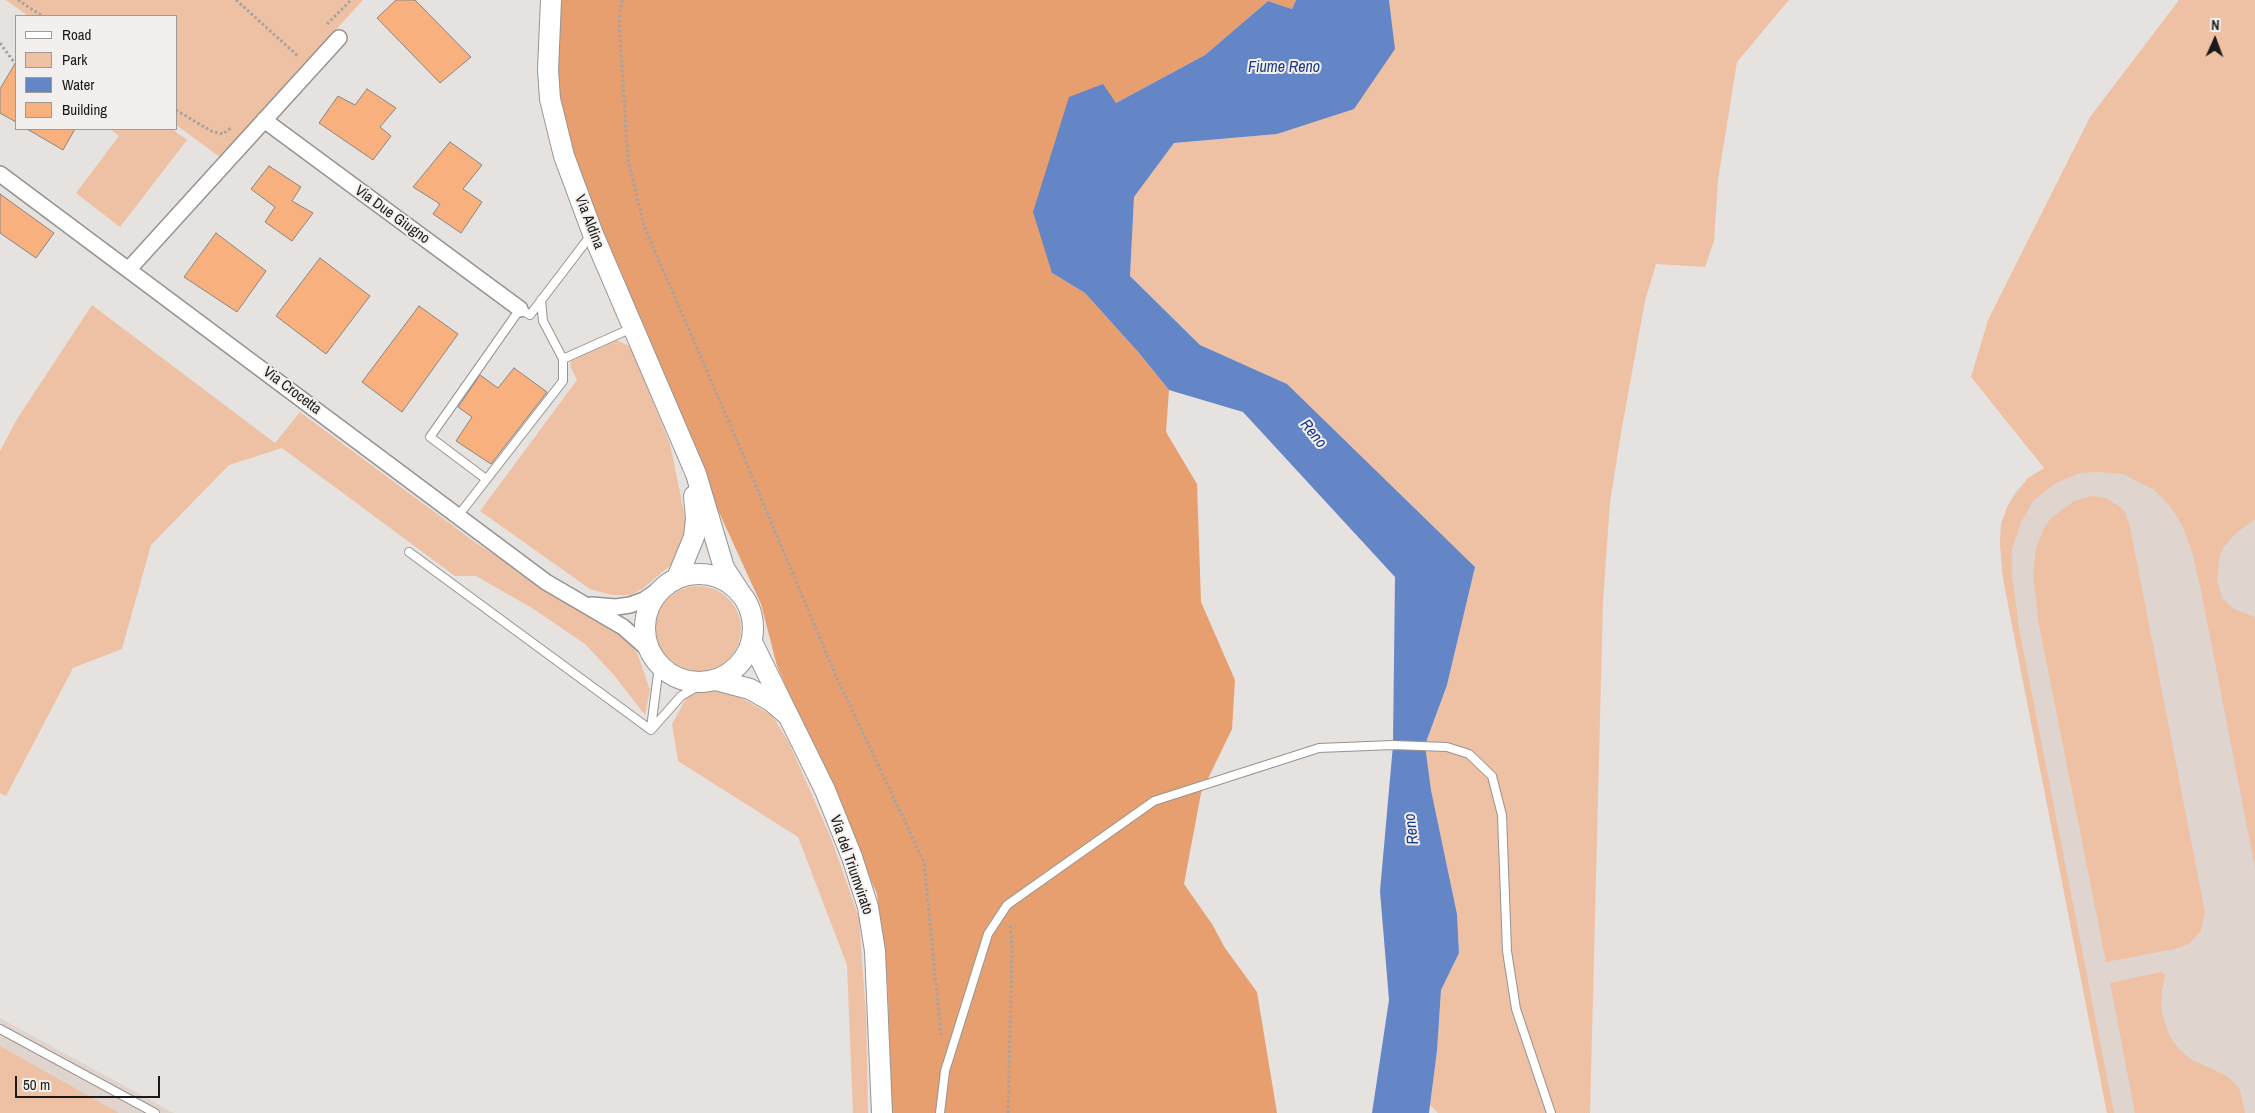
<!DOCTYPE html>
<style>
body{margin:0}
#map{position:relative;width:2255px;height:1113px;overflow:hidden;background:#e6e2df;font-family:"Archivo Narrow",sans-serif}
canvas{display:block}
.legend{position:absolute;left:15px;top:15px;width:162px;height:115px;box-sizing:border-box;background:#f3efec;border:1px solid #9d9a98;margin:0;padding:6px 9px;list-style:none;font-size:15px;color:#1c1a19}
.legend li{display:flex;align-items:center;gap:10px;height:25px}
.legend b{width:25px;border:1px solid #9d9a98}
.north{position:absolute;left:2190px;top:15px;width:50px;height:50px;-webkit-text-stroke:4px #f3efec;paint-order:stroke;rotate:2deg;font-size:14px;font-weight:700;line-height:20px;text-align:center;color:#1c1a19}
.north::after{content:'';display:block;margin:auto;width:18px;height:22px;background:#1c1a19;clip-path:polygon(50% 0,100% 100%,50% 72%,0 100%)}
.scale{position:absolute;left:15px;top:1076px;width:145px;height:22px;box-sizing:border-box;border:2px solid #1c1a19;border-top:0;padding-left:6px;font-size:15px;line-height:18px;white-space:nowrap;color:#1c1a19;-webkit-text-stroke:4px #f3efec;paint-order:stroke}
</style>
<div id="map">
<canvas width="2255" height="1113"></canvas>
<ul class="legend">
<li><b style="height:6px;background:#fff"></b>Road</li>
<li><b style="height:14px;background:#eec1a4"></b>Park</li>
<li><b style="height:14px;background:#6485c6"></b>Water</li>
<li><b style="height:14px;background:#f8b07f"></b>Building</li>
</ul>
<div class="north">N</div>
<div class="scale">50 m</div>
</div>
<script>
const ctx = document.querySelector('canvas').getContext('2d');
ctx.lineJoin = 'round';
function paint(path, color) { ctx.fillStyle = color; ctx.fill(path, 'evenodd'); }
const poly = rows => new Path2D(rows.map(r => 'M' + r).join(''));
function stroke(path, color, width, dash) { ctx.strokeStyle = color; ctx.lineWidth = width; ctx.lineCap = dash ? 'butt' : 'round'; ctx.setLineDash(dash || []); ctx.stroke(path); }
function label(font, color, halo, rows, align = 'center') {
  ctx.font = font + ' "Archivo Narrow",sans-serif'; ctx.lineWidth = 4; ctx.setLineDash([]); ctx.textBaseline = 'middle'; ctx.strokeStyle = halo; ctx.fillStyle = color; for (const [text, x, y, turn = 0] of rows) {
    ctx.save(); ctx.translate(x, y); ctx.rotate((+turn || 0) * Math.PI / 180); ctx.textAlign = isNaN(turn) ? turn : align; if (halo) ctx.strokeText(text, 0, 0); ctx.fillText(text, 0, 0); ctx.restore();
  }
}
const built = poly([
 [2068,456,2255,499,2255,1113,2107,1113,2004,586,2000,542,2001,524,2008,505,2015,492,2028,478],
 [0,1018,174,1113,0,1113]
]);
const green = poly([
 [6,0,363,0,220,157,176,125,176,16,28,16],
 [1389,0,1789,0,1737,62,1718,180,1714,241,1705,267,1656,264,1645,301,1622,427,1610,502,1603,602,1590,1113,1438,1113,1430,1105,1437,1051,1441,990,1459,952,1457,914,1431,790,1425,745,1447,685,1475,567,1287,384,1200,345,1130,276,1134,197,1174,143,1277,134,1395,49],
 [2179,0,2255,0,2255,519,2235,534,2224,547,2219,559,2217,581,2223,599,2234,609,2255,617,2255,868,2201,591,2192,552,2182,525,2169,505,2153,489,2123,474,2097,472,2080,473,2056,483,2034,500,2021,522,2012,550,2012,575,2019,628,2114,1113,2107,1113,2002,572,2000,542,2001,524,2008,505,2028,478,2044,468,1971,377,1988,320,2090,117],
 [110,129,172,129,187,140,120,227,76,193,119,136],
 [92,305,275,443,300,412,476,543,593,618,626,636,638,655,650,690,645,715,614,675,585,644,532,608,476,576,455,576,282,448,229,465,151,545,122,649,73,668,6,796,0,793,0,451,17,419],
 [617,340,631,347,670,444,686,522,685,540,680,553,672,564,642,589,631,595,612,595,590,589,480,511,577,380,570,366,571,361],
 [2092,496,2106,498,2119,506,2125,512,2130,527,2205,912,2201,931,2189,944,2175,949,2106,962,2039,625,2033,575,2036,549,2044,528,2051,518,2074,501],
 '655 629a43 43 0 1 1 86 0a43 43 0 1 1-86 0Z',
 [715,689,725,689,772,715,789,743,831,838,859,918,866,1015,868,1113,853,1113,847,965,798,837,678,761,672,724,688,695],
 [2161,972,2165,975,2162,990,2161,1010,2170,1037,2180,1050,2192,1060,2223,1074,2233,1081,2240,1090,2245,1113,2135,1113,2110,983],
 [0,1046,112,1109,119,1113,0,1113]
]);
const forest = poly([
 [549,0,1296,0,1292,9,1268,1,1205,55,1116,103,1052,273,1085,293,1139,353,1169,390,1166,432,1197,484,1201,602,1235,680,1232,729,1201,793,1184,884,1212,924,1225,948,1257,992,1277,1113,890,1113,888,990,877,894,777,666,761,604,659,381,540,86]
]);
const water = poly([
 [1296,0,1389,0,1395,49,1354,109,1277,134,1174,143,1134,197,1130,276,1200,345,1287,384,1475,567,1447,685,1425,745,1431,790,1457,914,1459,953,1441,990,1437,1051,1429,1113,1372,1113,1389,1000,1380,891,1393,745,1395,577,1243,412,1169,390,1139,353,1085,293,1052,273,1033,212,1069,97,1103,84,1116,103,1205,55,1268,1,1292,9]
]);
const building = poly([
 [396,0,415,0,471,57,440,83,377,18,396,0],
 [16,62,16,122,0,113,0,89,16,62],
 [367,89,396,108,380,127,391,136,373,160,319,123,338,96,355,105,367,89],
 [27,129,75,129,63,150,27,129],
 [450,142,482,165,463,189,482,202,461,233,433,214,440,204,413,187,450,142],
 [269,166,301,187,292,201,313,213,292,241,265,222,275,207,251,189,269,166],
 [0,194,54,233,36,258,0,233,0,194],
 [216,233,266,271,237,312,184,277,216,233],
 [320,258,370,296,326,354,276,316,320,258],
 [419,306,458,334,402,412,362,382,419,306],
 [514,368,547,392,491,464,456,441,472,417,458,407,480,375,498,388,514,368]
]);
const path = poly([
 [18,0,42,16],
 [236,0,298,56],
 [622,0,619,21,628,160,644,226,735,436,836,676,924,862,941,1035],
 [327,24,351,0],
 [0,43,16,65],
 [176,110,211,131,223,134,232,127],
 [1008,1113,1012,949,1010,925]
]);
const service = poly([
 [541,300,543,321,563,359],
 [486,479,430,437,520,309,530,315,591,235],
 [458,516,563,381,563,359,632,328],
 [409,552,651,730],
 [651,728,659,666],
 [651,730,681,696,703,683],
 [0,1029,155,1113],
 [940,1113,945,1071,988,934,1007,905,1154,801,1319,748,1393,745,1447,747,1469,754,1492,776,1502,815,1507,951,1516,1009,1551,1113]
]);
const minor = poly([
 [264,120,520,309],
 [0,174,546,582,623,627,649,650],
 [129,269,339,38],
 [591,605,616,607,630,605,644,600,664,586]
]);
const tertiary = poly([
 [551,0,548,70,550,99,564,156,593,234,696,474,724,568,739,591],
 '645 628a54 54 0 1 1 108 0a54 54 0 1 1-108 0Z',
 [677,578,694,537,696,518,694,496],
 [752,642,825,790,852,857,868,907,875,951,882,1113],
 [716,680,750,689,771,701,785,713]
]);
const streetNames = [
 ["Via Due Giugno",392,215,36],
 ["Via Aldina",589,222,69],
 ["Via Crocetta",292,391,37],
 ["Via del Triumvirato",851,865,71]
];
const waterNames = [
 ["Fiume Reno",1284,68],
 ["Reno",1313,434,51],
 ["Reno",1412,829,-97]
];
paint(built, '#e0d5ce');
paint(green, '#eec1a4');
paint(forest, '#e79f6f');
paint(water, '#6485c6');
paint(building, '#f8b07f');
stroke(building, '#898583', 1);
stroke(service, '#979391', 10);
stroke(minor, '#979391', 18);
stroke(tertiary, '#979391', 22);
stroke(path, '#a6a3a1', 3, [2.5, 2.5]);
stroke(service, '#fff', 8);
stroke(minor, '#fff', 15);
stroke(tertiary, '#fff', 20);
label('15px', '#1c1a19', '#f3efec', streetNames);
label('italic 16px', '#183a88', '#f3efec', waterNames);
</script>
